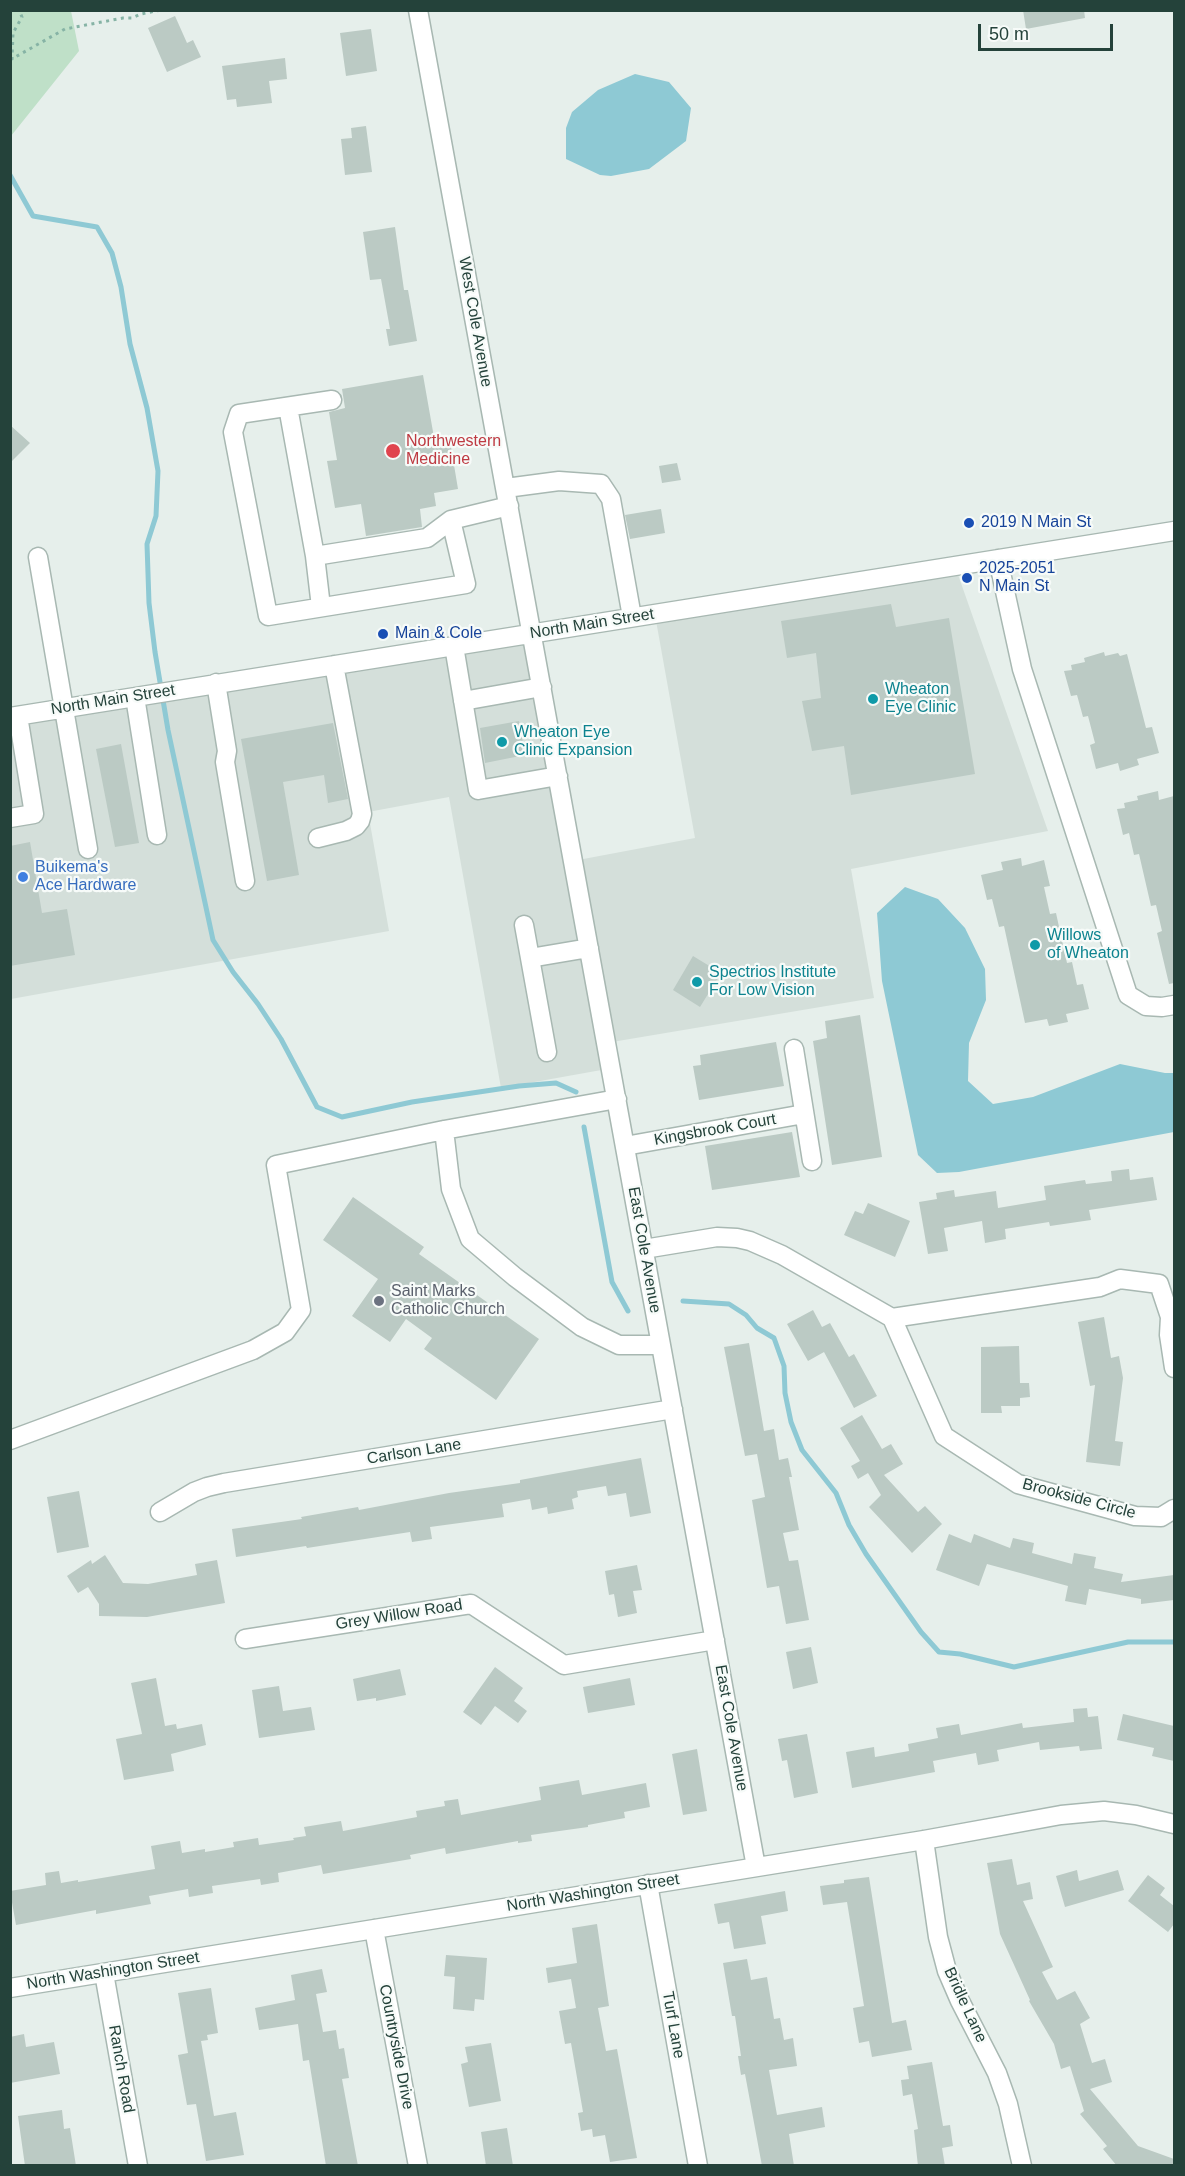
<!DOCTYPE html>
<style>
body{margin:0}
#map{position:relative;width:1185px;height:2176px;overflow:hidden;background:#e6efeb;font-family:Arial,sans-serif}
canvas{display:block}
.frame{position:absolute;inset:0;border:12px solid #24423a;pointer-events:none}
.scale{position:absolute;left:978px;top:24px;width:135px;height:27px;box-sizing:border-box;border:3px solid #24423a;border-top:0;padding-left:8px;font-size:18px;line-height:21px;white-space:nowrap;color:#24423a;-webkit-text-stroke:4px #f7fbf9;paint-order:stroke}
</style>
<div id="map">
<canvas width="1185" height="2176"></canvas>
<div class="frame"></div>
<div class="scale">50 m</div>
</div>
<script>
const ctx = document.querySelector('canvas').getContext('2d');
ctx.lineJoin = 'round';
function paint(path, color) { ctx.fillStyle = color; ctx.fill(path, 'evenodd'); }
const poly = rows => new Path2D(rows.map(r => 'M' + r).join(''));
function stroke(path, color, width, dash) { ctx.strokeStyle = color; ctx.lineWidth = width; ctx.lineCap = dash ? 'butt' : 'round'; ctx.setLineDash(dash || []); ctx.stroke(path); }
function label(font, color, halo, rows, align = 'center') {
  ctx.font = font + ' Arial,sans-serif'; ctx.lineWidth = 4.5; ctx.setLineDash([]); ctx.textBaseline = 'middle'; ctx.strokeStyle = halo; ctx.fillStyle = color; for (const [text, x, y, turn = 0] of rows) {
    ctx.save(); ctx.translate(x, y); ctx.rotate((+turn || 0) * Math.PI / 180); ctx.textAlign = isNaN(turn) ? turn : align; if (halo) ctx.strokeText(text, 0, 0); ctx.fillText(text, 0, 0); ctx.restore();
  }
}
const built = poly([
 [955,566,1048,831,851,869,874,998,612,1042,578,860,695,838,655,615],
 [528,639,607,1069,501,1088,449,797,368,812,389,931,11,999,11,725]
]);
const green = poly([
 [11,10,71,11,79,51,11,136]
]);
const water = poly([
 [635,74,669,82,691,108,686,141,649,169,611,176,600,175,566,159,566,128,572,112,598,90],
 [905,887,938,899,965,928,985,969,986,1000,969,1043,968,1081,993,1104,1033,1097,1120,1064,1165,1073,1174,1073,1174,1132,959,1172,937,1173,918,1155,882,981,877,913]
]);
const stream = poly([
 [10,175,33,216,97,227,112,253,121,287,130,344,147,408,158,471,156,516,147,544,149,603,155,652,168,730,213,940,233,972,258,1004,281,1039,317,1107,342,1117,412,1102,519,1086,556,1083,576,1092],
 [584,1127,612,1282,628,1311],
 [683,1301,729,1304,746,1315,757,1328,774,1338,784,1366,785,1393,791,1422,802,1450,836,1493,849,1525,866,1554,921,1632,939,1652,960,1654,1014,1667,1128,1642,1174,1642]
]);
const building = poly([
 [1023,10,1084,10,1085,18,1026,29],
 [175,16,187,43,193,40,201,57,167,72,148,28],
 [371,29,377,71,346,76,340,33],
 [285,58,287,79,269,81,272,103,237,107,236,99,227,100,222,66],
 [366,126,372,172,345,175,341,139,352,138,351,128],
 [395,227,404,290,408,290,417,341,389,346,386,329,390,329,381,279,370,280,363,232],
 [423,375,435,443,450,441,458,489,434,493,436,506,420,509,422,527,366,536,361,504,335,508,327,461,337,460,329,412,345,408,342,389],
 [10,425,30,443,10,463],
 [677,463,681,480,662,483,659,466],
 [661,509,665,533,630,539,625,515],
 [891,604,896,627,949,618,975,774,851,795,844,746,812,751,802,701,821,698,816,653,787,658,781,621],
 [1104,652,1105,656,1118,653,1120,656,1127,654,1146,728,1152,727,1159,753,1137,759,1139,765,1120,771,1118,763,1096,769,1090,745,1095,743,1088,716,1083,717,1077,695,1071,696,1064,671,1072,670,1071,665,1085,662,1084,658],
 [519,721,525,755,485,763,480,728],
 [333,723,348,799,328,803,324,775,283,782,299,875,267,881,241,739],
 [121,744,139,843,115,847,96,749],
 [1158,791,1159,800,1174,796,1174,983,1169,984,1157,933,1162,931,1156,905,1151,906,1139,854,1134,855,1129,833,1123,835,1117,809,1125,808,1124,803,1138,800,1137,796],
 [30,842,42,913,67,909,75,955,10,966,10,846],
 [1021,858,1022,866,1044,860,1050,886,1044,887,1050,914,1056,913,1067,963,1072,962,1077,985,1083,984,1089,1009,1066,1014,1068,1022,1049,1026,1047,1019,1025,1023,1004,926,999,927,992,899,987,900,981,875,1003,870,1001,862],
 [693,956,721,973,700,1007,673,990],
 [860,1015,882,1157,832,1165,813,1041,827,1038,825,1021],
 [776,1042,784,1086,699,1100,693,1066,701,1065,700,1055],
 [792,1132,800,1177,712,1190,705,1146],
 [1129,1169,1130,1180,1153,1177,1157,1200,1089,1210,1091,1220,1050,1226,1049,1222,1005,1229,1006,1239,985,1243,982,1221,944,1228,948,1251,928,1254,919,1202,937,1199,936,1193,954,1190,955,1197,996,1191,998,1208,1046,1200,1044,1186,1085,1180,1086,1184,1112,1181,1111,1171],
 [353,1197,424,1247,419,1254,539,1339,496,1400,424,1349,432,1338,406,1319,390,1342,352,1316,378,1279,323,1240],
 [868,1203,910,1221,895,1257,844,1235,855,1211,863,1214],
 [813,1310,822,1327,830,1323,849,1357,854,1354,877,1396,854,1408,824,1352,808,1361,787,1324],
 [1104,1317,1111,1358,1119,1356,1123,1378,1115,1441,1123,1442,1120,1466,1086,1462,1095,1385,1090,1386,1078,1322],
 [749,1343,764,1431,774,1429,779,1460,788,1458,792,1477,789,1477,799,1530,783,1533,789,1561,798,1560,809,1620,786,1624,779,1586,767,1588,752,1500,765,1497,757,1454,745,1456,724,1347],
 [1019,1346,1020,1383,1029,1383,1030,1397,1020,1398,1020,1406,1001,1406,1002,1413,981,1413,981,1347],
 [862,1415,882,1449,891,1444,903,1464,884,1475,918,1512,925,1506,942,1524,912,1553,869,1507,881,1495,868,1473,858,1479,851,1466,860,1461,840,1428],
 [641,1458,651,1513,630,1517,626,1493,608,1496,606,1486,577,1491,578,1497,572,1499,574,1509,548,1514,547,1507,532,1510,530,1499,502,1504,504,1517,430,1527,432,1539,412,1542,410,1532,307,1548,306,1546,236,1557,232,1529,302,1519,301,1517,358,1507,359,1510,449,1493,520,1483,520,1480],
 [79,1491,89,1547,57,1553,47,1497],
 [949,1534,971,1543,974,1534,1010,1548,1013,1538,1034,1543,1032,1553,1072,1564,1074,1553,1096,1557,1094,1568,1123,1574,1121,1582,1174,1575,1174,1600,1141,1604,1141,1599,1089,1589,1086,1605,1065,1601,1068,1586,987,1564,979,1586,936,1570],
 [105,1555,123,1583,148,1584,197,1575,195,1564,217,1560,225,1603,147,1617,99,1616,99,1604,88,1587,78,1593,67,1576,91,1560,92,1564],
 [637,1565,642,1590,633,1591,637,1613,618,1617,614,1594,609,1595,605,1571],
 [811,1647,818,1683,793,1689,786,1652],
 [495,1667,523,1688,514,1701,527,1711,518,1723,495,1706,481,1725,463,1712],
 [400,1669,406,1695,376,1701,376,1698,357,1701,353,1679],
 [156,1678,165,1726,176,1724,177,1729,202,1724,206,1745,171,1754,174,1771,124,1780,116,1739,142,1734,131,1683],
 [630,1678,635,1705,588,1713,583,1687],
 [279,1686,283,1711,311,1707,315,1730,259,1738,252,1690],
 [1087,1708,1088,1717,1098,1716,1102,1749,1080,1751,1079,1746,1040,1750,1039,1742,997,1750,999,1761,978,1765,976,1753,933,1761,935,1772,852,1788,846,1752,874,1747,875,1757,909,1751,908,1744,938,1738,936,1728,959,1724,961,1735,1022,1723,1023,1728,1074,1722,1073,1709],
 [1123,1714,1174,1726,1174,1761,1152,1756,1154,1748,1117,1740],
 [807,1734,818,1793,794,1798,787,1760,782,1761,778,1739],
 [697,1749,707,1811,683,1815,672,1754],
 [579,1780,582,1795,646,1783,650,1807,624,1812,625,1818,588,1825,588,1827,531,1835,532,1841,518,1843,518,1841,446,1854,445,1848,410,1855,411,1859,323,1874,321,1865,278,1873,279,1882,261,1885,260,1879,212,1886,213,1893,189,1897,188,1889,149,1896,151,1904,96,1914,96,1910,16,1925,10,1891,46,1885,45,1873,59,1871,61,1883,78,1880,78,1882,155,1869,151,1846,180,1841,182,1853,205,1849,205,1852,234,1847,233,1842,258,1838,259,1845,294,1840,293,1838,306,1836,304,1827,341,1821,343,1831,417,1817,416,1811,445,1806,444,1801,458,1799,461,1815,541,1800,539,1787],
 [1012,1859,1017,1885,1030,1882,1033,1899,1023,1901,1053,1967,1042,1972,1057,2000,1075,1991,1090,2018,1080,2024,1092,2063,1105,2059,1112,2082,1090,2089,1138,2146,1174,2159,1174,2166,1117,2166,1103,2149,1107,2146,1080,2114,1084,2111,1070,2066,1061,2069,1054,2044,1029,2001,1030,2000,1000,1934,987,1863],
 [1077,1870,1079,1881,1118,1870,1124,1890,1065,1907,1056,1876],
 [1148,1875,1165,1888,1160,1895,1174,1906,1174,1924,1168,1932,1128,1901],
 [869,1877,892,2023,906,2020,912,2050,872,2057,869,2041,859,2043,853,2008,864,2006,847,1902,823,1905,820,1886,844,1883,844,1880],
 [785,1891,788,1911,761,1916,766,1944,734,1949,729,1922,718,1924,714,1904],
 [597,1924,609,2006,598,2008,606,2051,617,2049,637,2158,610,2162,605,2135,593,2137,592,2129,581,2131,578,2113,583,2112,571,2043,565,2044,559,2011,576,2008,571,1979,548,1983,546,1968,577,1963,572,1928],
 [446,1955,487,1958,484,2000,475,1999,474,2011,453,2009,455,1977,444,1976],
 [747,1959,751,1980,767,1977,774,2019,780,2018,784,2040,793,2038,797,2066,769,2070,777,2115,822,2107,825,2127,789,2134,794,2166,762,2166,745,2074,741,2075,738,2056,741,2056,735,2016,732,2016,723,1963],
 [322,1969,327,1992,316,1994,323,2032,336,2030,339,2049,344,2048,349,2078,342,2079,358,2166,326,2166,309,2060,303,2061,298,2024,259,2030,255,2008,295,2000,291,1975],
 [211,1988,218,2033,207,2035,208,2040,201,2041,214,2116,236,2112,244,2155,206,2161,196,2104,187,2105,178,2055,188,2053,178,1993],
 [24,2034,26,2047,54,2042,60,2074,10,2083,10,2037],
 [491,2043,501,2101,469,2107,461,2064,468,2062,465,2047],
 [932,2062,943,2126,950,2125,953,2146,942,2148,945,2166,918,2166,914,2130,918,2129,912,2094,903,2096,901,2080,909,2079,907,2066],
 [62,2110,64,2129,70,2128,76,2166,25,2166,18,2116],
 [507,2128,513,2166,486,2166,481,2132]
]);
const path = poly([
 [10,60,65,29,123,18,132,18,141,14,161,10],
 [12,60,13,33,22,17,19,10]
]);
const minor = poly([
 [418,10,756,1867],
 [332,400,239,414,233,432,268,616,466,584,451,520],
 [288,407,315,556,321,607],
 [506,488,559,481,601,484,611,499,632,617],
 [315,556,427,538,451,520,509,506],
 [38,557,88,849],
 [998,559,1022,669,1128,995,1146,1006,1162,1007,1174,1005],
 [454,646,478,790,558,776],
 [216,683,227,751,225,762,245,881],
 [135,697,157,835],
 [463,701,542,687],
 [10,717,1174,531],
 [10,818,34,814,18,716],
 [318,838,346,831,356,826,360,821,362,814,334,665],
 [524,925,547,1052],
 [530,958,589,948],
 [794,1049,812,1161],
 [444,1130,451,1189,470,1239,515,1277,582,1327,619,1345,661,1345],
 [625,1146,804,1114],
 [644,1249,717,1237,737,1238,750,1241,782,1255,892,1318,944,1436,1018,1484,1135,1516,1161,1517,1174,1509],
 [892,1318,1100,1287,1120,1279,1159,1284,1170,1317,1169,1335,1174,1368],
 [10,1440,253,1350,285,1332,301,1310,276,1165,444,1130,617,1099],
 [160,1512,194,1492,207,1487,224,1483,673,1409],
 [245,1639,471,1604,564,1665,715,1640],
 [924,1840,938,1937,947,1971,960,2001,997,2073,1008,2104,1022,2166],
 [648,1884,698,2166],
 [374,1929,418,2166],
 [104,1973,138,2166],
 [10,1988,924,1840,1061,1815,1104,1811,1136,1815,1174,1824]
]);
const markers = [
 [393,451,8,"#e0444e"],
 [969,523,6,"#1a4fb4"],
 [967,578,6,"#1a4fb4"],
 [383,634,6,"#1a4fb4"],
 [873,699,6,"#0f9aa8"],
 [502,742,6,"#0f9aa8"],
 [23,877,6,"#3f7fe0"],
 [1035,945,6,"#0f9aa8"],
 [697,982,6,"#0f9aa8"],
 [379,1301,6,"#6b7280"]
];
const streetNames = [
 ["West Cole Avenue",475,322,80],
 ["North Main Street",592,624,-9],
 ["North Main Street",113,700,-9],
 ["Kingsbrook Court",715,1130,-10],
 ["East Cole Avenue",644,1250,80],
 ["Carlson Lane",414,1452,-9],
 ["Brookside Circle",1079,1499,15],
 ["Grey Willow Road",399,1615,-9],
 ["East Cole Avenue",731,1728,80],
 ["North Washington Street",593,1893,-9],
 ["North Washington Street",113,1971,-9],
 ["Bridle Lane",965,2005,65],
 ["Turf Lane",673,2025,80],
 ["Countryside Drive",396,2047,79],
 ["Ranch Road",121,2069,80]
];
const healthNames = [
 ["Northwestern",406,442],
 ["Medicine",406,460]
];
const transitNames = [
 ["2019 N Main St",981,523],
 ["2025-2051",979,569],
 ["N Main St",979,587],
 ["Main & Cole",395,634]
];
const cultureNames = [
 ["Wheaton",885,690],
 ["Eye Clinic",885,708],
 ["Wheaton Eye",514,733],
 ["Clinic Expansion",514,751],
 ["Willows",1047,936],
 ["of Wheaton",1047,954],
 ["Spectrios Institute",709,973],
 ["For Low Vision",709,991]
];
const shopNames = [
 ["Buikema's",35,868],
 ["Ace Hardware",35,886]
];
const worshipNames = [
 ["Saint Marks",391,1292],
 ["Catholic Church",391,1310]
];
paint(built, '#d4dfda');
paint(green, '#bfe0c8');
paint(water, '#8ec9d4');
stroke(stream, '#8ec9d4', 5);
paint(building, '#bbcac4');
stroke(minor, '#a8b8b2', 21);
stroke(path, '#86b3a5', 3, [3, 4.5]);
stroke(minor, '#fff', 18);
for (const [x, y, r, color] of markers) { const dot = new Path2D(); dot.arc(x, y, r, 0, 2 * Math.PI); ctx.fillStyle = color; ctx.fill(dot); stroke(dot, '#f7fbf9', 2); }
label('16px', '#24423a', '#f7fbf9', streetNames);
label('16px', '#be3a42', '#f7fbf9', healthNames, 'left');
label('16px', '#164399', '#f7fbf9', transitNames, 'left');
label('16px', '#0d838f', '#f7fbf9', cultureNames, 'left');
label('16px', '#366cbe', '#f7fbf9', shopNames, 'left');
label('16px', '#5b616d', '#f7fbf9', worshipNames, 'left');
</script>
